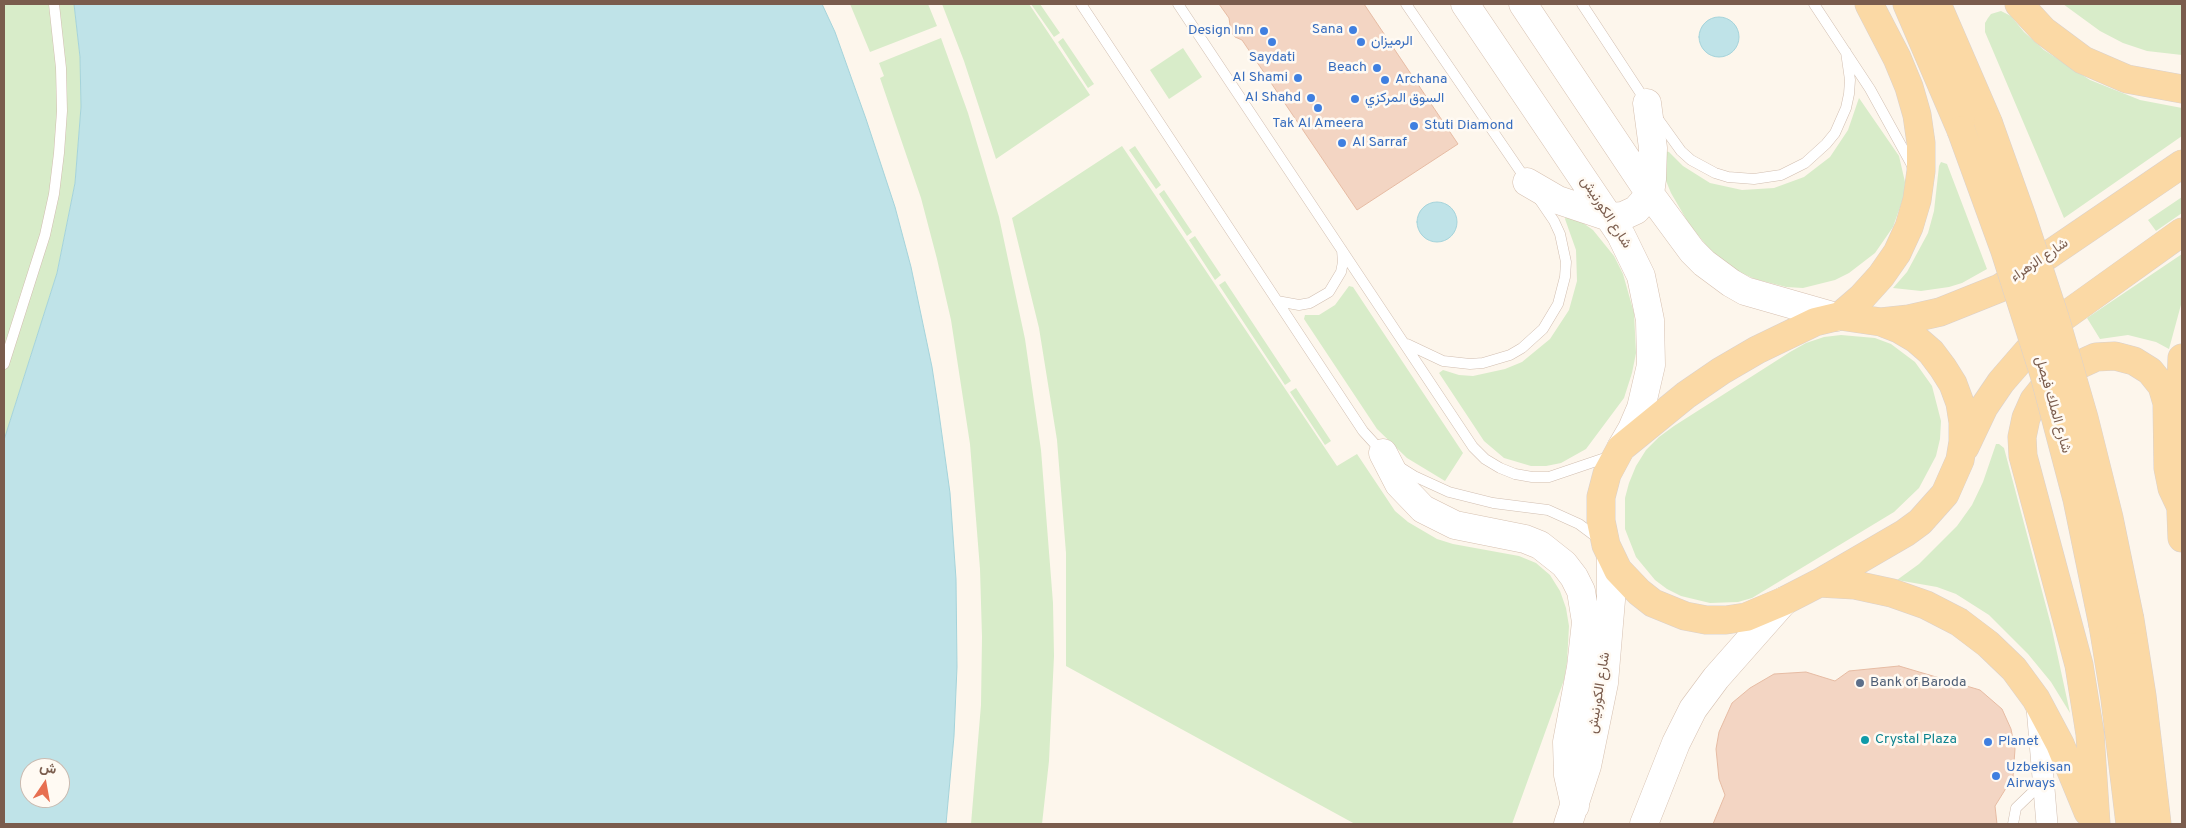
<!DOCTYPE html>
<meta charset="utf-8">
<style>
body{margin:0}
#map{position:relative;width:2186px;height:828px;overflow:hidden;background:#fdf6ec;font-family:Overpass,Vazirmatn,sans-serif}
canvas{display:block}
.frame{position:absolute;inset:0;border:5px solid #7a5c4d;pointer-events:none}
.north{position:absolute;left:20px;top:758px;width:50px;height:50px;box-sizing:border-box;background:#fffaf3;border:1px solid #cabbb1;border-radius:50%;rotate:12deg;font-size:14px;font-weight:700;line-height:20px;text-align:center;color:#7a5c4d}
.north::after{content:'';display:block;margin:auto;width:18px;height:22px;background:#e76f51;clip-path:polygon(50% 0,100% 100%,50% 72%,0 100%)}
</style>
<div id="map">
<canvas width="2186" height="828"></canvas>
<div class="frame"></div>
<div class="north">ش</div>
</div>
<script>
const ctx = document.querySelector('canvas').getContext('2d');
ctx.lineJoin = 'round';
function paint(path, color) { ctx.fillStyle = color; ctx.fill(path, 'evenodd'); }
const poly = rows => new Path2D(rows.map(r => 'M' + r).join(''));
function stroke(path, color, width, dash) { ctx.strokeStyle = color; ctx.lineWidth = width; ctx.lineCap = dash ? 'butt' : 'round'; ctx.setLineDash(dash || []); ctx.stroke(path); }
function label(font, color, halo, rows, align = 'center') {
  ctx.font = font + ' Overpass,Vazirmatn,sans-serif'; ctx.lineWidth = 5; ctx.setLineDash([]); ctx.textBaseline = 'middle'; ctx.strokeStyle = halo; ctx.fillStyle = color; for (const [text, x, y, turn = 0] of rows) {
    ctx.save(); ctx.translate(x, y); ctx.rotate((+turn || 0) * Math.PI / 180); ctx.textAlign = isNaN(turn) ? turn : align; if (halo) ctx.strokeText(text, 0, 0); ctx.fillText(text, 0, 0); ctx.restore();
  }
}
const green = poly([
 [4,4,74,4,80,57,81,107,75,183,57,273,4,440],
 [850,4,928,4,937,26,870,52],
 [942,4,1029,4,1090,95,996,159,964,61],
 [1031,4,1040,4,1060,33,1054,37],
 [2063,4,2182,4,2182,55,2147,51,2123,43,2100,31],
 [2001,11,2011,16,2024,32,2044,50,2090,80,2140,100,2182,108,2182,136,2064,218,1985,32,1985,23,1988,18,1991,14],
 [941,38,968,113,999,217,1025,339,1041,450,1053,603,1054,656,1049,761,1042,824,971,824,981,705,982,637,980,569,970,444,951,320,937,259,921,198,880,78,884,76,879,63],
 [1063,38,1094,84,1088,88,1058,42],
 [1183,48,1202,77,1169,99,1150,70],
 [1859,98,1899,156,1905,182,1904,196,1893,227,1875,253,1849,273,1835,280,1803,288,1786,287,1755,279,1739,272,1711,251,1689,224,1671,193,1664,176,1665,151,1669,152,1683,166,1710,183,1742,190,1774,188,1804,177,1830,157,1848,130],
 [1122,146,1337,466,1357,454,1395,511,1408,522,1437,539,1453,544,1519,556,1536,563,1550,575,1560,591,1566,608,1569,626,1567,662,1564,680,1512,824,1355,824,1066,666,1066,553,1057,440,1039,328,1012,218],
 [1135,146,1161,185,1156,189,1129,150],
 [1941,162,1947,164,1987,269,1962,283,1949,287,1921,291,1893,288,1907,272,1928,233,1934,211,1939,166],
 [1164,190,1192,232,1187,236,1159,194],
 [2182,197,2182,213,2156,231,2148,220],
 [1566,216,1583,223,1593,230,1614,256,1623,274,1634,313,1636,353,1632,373,1624,398,1586,449,1561,463,1546,466,1531,466,1504,458,1484,441,1439,373,1443,370,1459,375,1473,376,1505,369,1522,362,1550,339,1569,310,1577,281,1576,250,1565,219],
 [1195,236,1221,275,1215,280,1189,240],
 [2182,254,2182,301,2169,349,2156,342,2128,335,2100,339,2087,318],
 [1225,281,1291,381,1285,385,1219,285],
 [1349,286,1353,287,1463,453,1445,481,1407,458,1377,429,1304,319,1305,315,1319,315,1335,305],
 [1841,335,1875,338,1891,344,1915,362,1932,386,1941,421,1940,439,1936,456,1919,488,1894,512,1752,598,1738,602,1710,603,1681,596,1667,589,1655,580,1636,557,1625,529,1625,498,1629,483,1636,466,1646,450,1659,437,1674,426,1790,352,1806,343,1824,337],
 [1296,388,1331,441,1325,445,1290,392],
 [1996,444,1999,444,2004,448,2051,625,2070,713,2051,682,2028,654,1989,615,1956,594,1937,587,1897,580,1919,564,1957,526,1972,505,1983,482]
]);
const water = poly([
 [74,4,822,4,835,32,866,119,895,207,911,267,932,367,938,406,950,493,956,579,957,667,954,736,946,824,4,824,4,440,57,273,75,183,81,107,80,57,74,4],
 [30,768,60,768,60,798,30,798,30,768],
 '1699 37a20 20 0 1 1 40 0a20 20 0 1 1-40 0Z',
 '1417 222a20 20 0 1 1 40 0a20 20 0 1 1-40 0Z'
]);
const building = poly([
 [1219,4,1364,4,1458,144,1357,210,1242,40,1235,37,1231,32,1229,18,1219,4],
 [1899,666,1980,690,2002,709,2011,729,2015,749,2013,777,1995,806,1997,824,1713,824,1725,795,1719,779,1716,749,1719,732,1732,703,1750,688,1774,674,1806,672,1835,681,1849,671,1899,666]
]);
const service = poly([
 [1081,4,1363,431,1383,453],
 [1178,4,1473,447,1485,459,1500,468,1515,474,1532,477,1549,477,1611,456],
 [1406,4,1527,181],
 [1582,4,1647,103],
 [1814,4,1870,89,1913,167],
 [1658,119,1681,151,1691,160,1715,173,1728,177,1754,179,1781,175,1805,163,1826,144,1835,133,1846,108,1849,94,1850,80,1846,52],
 [1277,301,1299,305,1310,303,1329,292,1341,272,1343,262,1342,250],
 [1407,344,1443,361,1470,364,1483,363,1510,355,1522,348,1543,329,1558,304,1565,277,1566,262,1560,234,1554,221,1539,199],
 [4,364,45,235,54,194,59,153,62,111,61,68,54,4],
 [1398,466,1414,476,1449,492,1493,503,1548,510,1579,524,1599,539],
 [2013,824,2016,808,2043,782]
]);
const minor = poly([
 [2037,707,2047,824]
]);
const secondary = poly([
 [1465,4,1621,235,1641,276,1650,320,1651,365,1641,408,1632,429,1621,448],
 [1523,4,1650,194,1692,251,1704,263,1731,283,1745,291,1836,317],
 [1527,182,1558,200,1609,217,1623,216,1636,210,1650,194,1652,179,1653,148,1647,103],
 [1383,453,1399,484,1423,509,1455,525,1525,539,1540,545,1564,564,1574,577,1581,591,1586,622,1581,667,1567,742,1568,775,1575,806],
 [1568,824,1587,766,1604,683,1611,600,1611,558],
 [1644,824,1676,743,1693,709,1716,678,1784,601]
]);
const primary = poly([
 [1907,4,1961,130],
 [1937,4,1988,122],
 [2019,4,2044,31,2083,60,2127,79,2182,89],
 [1840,316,1881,322,1899,329,1916,339,1931,352,1943,368,1953,384,1960,403,1963,422,1963,442,1960,460,1945,494,1920,522,1905,533,1819,583,1784,601,1746,617,1726,620,1706,620,1685,616,1653,603,1639,592,1618,570,1606,545,1601,521,1601,497,1607,474,1621,448,1686,395,1721,371,1757,350,1815,322,1840,316],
 [1840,316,1862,297,1881,276,1897,253,1909,227,1917,200,1921,171,1921,143,1917,115,1909,87,1897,58,1869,4],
 [1881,322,1909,319,1940,312,2000,288,2182,164],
 [2180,419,2182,358],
 [1965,447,1984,407,2001,382,2040,337,2062,318,2182,232],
 [2180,487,2182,538],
 [1819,583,1855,585,1892,593,1926,605,1959,622,1988,644,2014,669,2036,699,2060,744,2088,812],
 [2130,620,2142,696,2157,824],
 [2103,625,2115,699,2130,824],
 [2096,824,2090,734,2079,665,2023,456,2022,437,2026,418,2034,400,2046,385,2061,373,2096,357,2115,356,2134,361,2150,371,2162,386,2167,403,2168,468,2172,488,2180,505]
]);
const primaryBridge = poly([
 [1988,122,2023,220,2055,318,2084,418,2109,518,2130,620],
 [1961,130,2005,251,2044,374,2077,499,2103,625]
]);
const markers = [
 [1353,30,5,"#3f7fe0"],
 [1264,31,5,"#3f7fe0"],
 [1272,42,5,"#3f7fe0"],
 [1361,42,5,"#3f7fe0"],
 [1377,68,5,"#3f7fe0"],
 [1298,78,5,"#3f7fe0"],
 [1385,80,5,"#3f7fe0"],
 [1311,98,5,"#3f7fe0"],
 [1355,99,5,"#3f7fe0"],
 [1318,108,5,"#3f7fe0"],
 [1414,126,5,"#3f7fe0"],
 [1342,143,5,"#3f7fe0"],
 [1860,683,5,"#5c6f8a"],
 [1865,740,5,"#0f9aa8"],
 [1988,742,5,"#3f7fe0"],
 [1996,776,5,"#3f7fe0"]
];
const shopNames = [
 ["Sana",1343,30,"right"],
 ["Design Inn",1254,31,"right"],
 ["الرميزان",1371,42],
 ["Saydati",1272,58,"center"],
 ["Beach",1367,68,"right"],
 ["Al Shami",1288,78,"right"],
 ["Archana",1395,80],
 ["Al Shahd",1301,98,"right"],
 ["السوق المركزي",1365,99],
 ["Tak Al Ameera",1318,124,"center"],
 ["Stuti Diamond",1424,126],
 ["Al Sarraf",1352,143],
 ["Planet",1998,742],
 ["Uzbekisan",2006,768],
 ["Airways",2006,784]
];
const streetNames = [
 ["شارع الكورنيش",1605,213,57],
 ["شارع الزهراء",2040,261,-34],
 ["شارع الملك فيصل",2052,405,74],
 ["شارع الكورنيش",1600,693,-81]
];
const serviceNames = [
 ["Bank of Baroda",1870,683]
];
const cultureNames = [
 ["Crystal Plaza",1875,740]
];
paint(green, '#d8ecc9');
paint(water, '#bfe3e8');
stroke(water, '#a5d3da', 1);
paint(building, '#f3d5c3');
stroke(building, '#e6bba3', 1);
stroke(service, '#d1beb0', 11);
stroke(minor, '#d1beb0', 22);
stroke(secondary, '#d6c0b0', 29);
stroke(primary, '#dad1cd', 29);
stroke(service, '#fff', 10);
stroke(minor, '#fff', 21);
stroke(secondary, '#fff', 28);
stroke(primary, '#fbd9a5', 28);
stroke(primaryBridge, '#dad1cd', 29, []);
stroke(primaryBridge, '#fbd9a5', 28);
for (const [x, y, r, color] of markers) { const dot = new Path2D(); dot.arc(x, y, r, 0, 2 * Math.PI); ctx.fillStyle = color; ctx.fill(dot); stroke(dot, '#fffaf3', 2); }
label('14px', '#366cbe', '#fffaf3', shopNames, 'left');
label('14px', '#7a5c4d', '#fffaf3', streetNames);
label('14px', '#4e5e75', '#fffaf3', serviceNames, 'left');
label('14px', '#0d838f', '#fffaf3', cultureNames, 'left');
</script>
